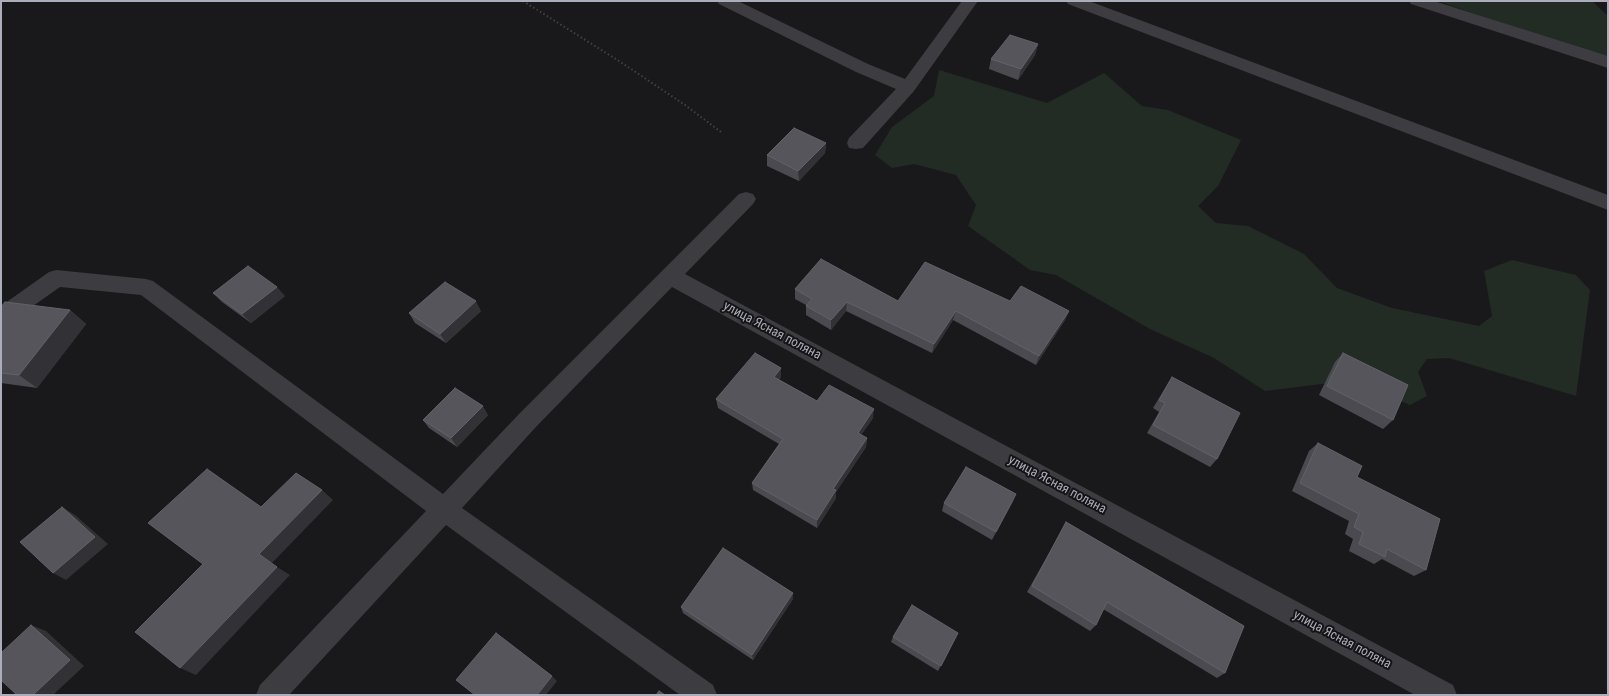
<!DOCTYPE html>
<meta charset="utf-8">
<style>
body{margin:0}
#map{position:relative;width:1609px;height:696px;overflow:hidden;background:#19191b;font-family:"Roboto Condensed",sans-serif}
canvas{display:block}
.frame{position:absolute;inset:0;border:2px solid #acadba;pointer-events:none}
</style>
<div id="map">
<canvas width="1609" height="696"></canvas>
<div class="frame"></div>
</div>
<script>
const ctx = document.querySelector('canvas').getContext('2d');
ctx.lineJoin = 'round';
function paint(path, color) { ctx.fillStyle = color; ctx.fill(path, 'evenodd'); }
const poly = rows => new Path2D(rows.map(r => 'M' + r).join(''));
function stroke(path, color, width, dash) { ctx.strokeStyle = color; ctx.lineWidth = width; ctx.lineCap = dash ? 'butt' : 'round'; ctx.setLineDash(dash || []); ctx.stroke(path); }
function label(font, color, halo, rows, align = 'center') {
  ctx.font = font + ' "Roboto Condensed",sans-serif'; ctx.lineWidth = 4; ctx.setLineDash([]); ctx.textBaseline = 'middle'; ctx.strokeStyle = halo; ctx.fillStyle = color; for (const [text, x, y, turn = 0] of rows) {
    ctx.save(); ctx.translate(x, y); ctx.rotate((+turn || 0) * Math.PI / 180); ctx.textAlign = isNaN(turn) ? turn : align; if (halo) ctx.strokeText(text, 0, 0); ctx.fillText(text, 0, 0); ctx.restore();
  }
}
const green = poly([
 [1437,1,1592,1,1608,16,1608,56,1588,52],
 [939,70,1047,103,1104,73,1142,106,1168,110,1241,140,1218,186,1198,206,1216,223,1248,226,1304,254,1337,288,1392,308,1479,326,1492,316,1484,271,1512,260,1576,275,1590,290,1576,396,1449,358,1427,359,1418,372,1427,396,1410,405,1380,392,1330,383,1265,391,1214,358,1150,329,1056,275,1030,270,968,226,976,205,956,175,914,164,892,168,875,155,892,127,934,96]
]);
const path = poly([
 [523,1,619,61,685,105,721,132]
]);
const minor = poly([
 [717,1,738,1,868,64,905,79,962,1,978,1,914,91,863,148,856,149,849,148,847,143,849,138,896,89,856,72,719,4,717,1],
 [1066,1,1089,1,1608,195,1608,210,1068,4,1066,1],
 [1409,1,1434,1,1608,56,1608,68,1411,4,1409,1],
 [746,192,753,194,756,199,753,204,685,274,1453,685,1457,695,1415,695,672,287,535,428,462,508,713,685,717,695,680,695,446,525,289,695,256,695,260,685,426,511,141,295,60,287,9,323,1,326,1,306,49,272,56,270,146,279,153,281,443,494,519,414,739,194,746,192]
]);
const wall = poly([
 [1038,44,1035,55,1018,80,989,69,991,59],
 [826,143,825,153,799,181,767,166,767,155],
 [795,289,898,301,1010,301,1069,311,1065,320,1036,365,953,320,932,353,846,311,831,330,806,315,806,305,795,299],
 [213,293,285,296,251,323,222,302],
 [1,307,70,310,86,324,37,388,1,383],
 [481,311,446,343,415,323,409,313],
 [1343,353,1393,420,1383,429,1319,395,1335,362],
 [781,368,781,377,779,380,817,401,873,418,861,435,867,438,866,447,836,492,836,498,817,528,753,490,752,483,779,444,718,408,716,399],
 [1172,377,1217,459,1210,467,1147,433,1159,412,1153,408],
 [488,415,457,447,429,428,423,420],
 [1318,443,1357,477,1426,570,1414,576,1382,559,1374,564,1349,551,1353,539,1345,534,1349,521,1292,491,1309,451],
 [1016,494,992,540,942,511,944,503],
 [1066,522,1225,673,1217,678,1103,609,1096,625,1090,631,1027,592,1062,530],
 [793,599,753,660,683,613,681,607],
 [958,633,938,671,891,642,893,637]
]);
const shadedWall = poly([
 [1038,44,1035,55,1018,80,1021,69],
 [826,143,825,153,799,181,798,171],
 [277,287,285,296,251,323,242,314],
 [476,301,481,311,446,343,440,334],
 [847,302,846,311,831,330,831,320],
 [70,310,86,324,37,388,19,375],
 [956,311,953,320,932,353,934,344],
 [1069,311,1065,320,1036,365,1039,356],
 [781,368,781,377,775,386,774,377],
 [483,406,488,415,457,447,451,438],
 [874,409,873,418,857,441,858,433],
 [867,438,866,447,836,492,836,498,817,528,817,520,833,489],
 [322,490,333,500,272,563,259,554],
 [1016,494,1013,502,992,540,996,532],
 [62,507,75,515,108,544,66,580,53,573],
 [277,567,290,575,196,675,180,668],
 [793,593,793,599,753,660,752,655],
 [31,625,46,631,84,666,53,695,33,695],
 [552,676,557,681,546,695,537,695]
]);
const building = poly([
 [1010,35,1038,44,1021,69,991,59,1010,35],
 [794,128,826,143,798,171,767,155,794,128],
 [821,259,898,301,925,262,1010,301,1021,286,1069,311,1039,356,956,311,934,344,847,302,831,320,806,306,812,299,795,289,821,259],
 [248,266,277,287,242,314,213,293,248,266],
 [445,282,476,301,440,334,409,313,445,282],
 [5,302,70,310,19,375,1,373,1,307,5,302],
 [755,353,781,368,774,377,817,401,829,385,874,409,858,433,867,438,833,489,836,490,817,520,752,483,783,439,716,399,755,353],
 [1343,353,1408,385,1393,420,1327,386,1343,353],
 [1172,377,1240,413,1217,459,1153,425,1165,403,1159,400,1172,377],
 [455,388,483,406,451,438,423,420,455,388],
 [1318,443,1362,466,1357,477,1440,519,1426,570,1387,549,1385,557,1359,544,1363,532,1354,527,1359,514,1300,483,1318,443],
 [966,467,1016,494,996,532,944,503,966,467],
 [207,469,261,507,296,473,322,490,259,554,277,567,180,668,135,632,203,564,148,523,207,469],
 [62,507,95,537,53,573,20,542,62,507],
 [1066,522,1244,626,1225,673,1107,602,1096,625,1032,586,1066,522],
 [723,548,793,593,752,655,681,607,723,548],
 [912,605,958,633,941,666,893,637,912,605],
 [31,625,70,660,33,695,17,695,1,680,1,653,31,625],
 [496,633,552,676,537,695,475,695,456,680,496,633],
 [659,691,665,695,656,695,659,691]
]);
const streetNames = [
 ["улица Ясная поляна",772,331,28],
 ["улица Ясная поляна",1057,485,28],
 ["улица Ясная поляна",1342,640,28]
];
paint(green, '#232b25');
stroke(path, '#404046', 2, [1.5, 2.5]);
paint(minor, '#3c3c41');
paint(wall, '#4a4a50');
paint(shadedWall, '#323236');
paint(building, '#55555b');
stroke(building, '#62636a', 1);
label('13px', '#acadba', '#141416', streetNames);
</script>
